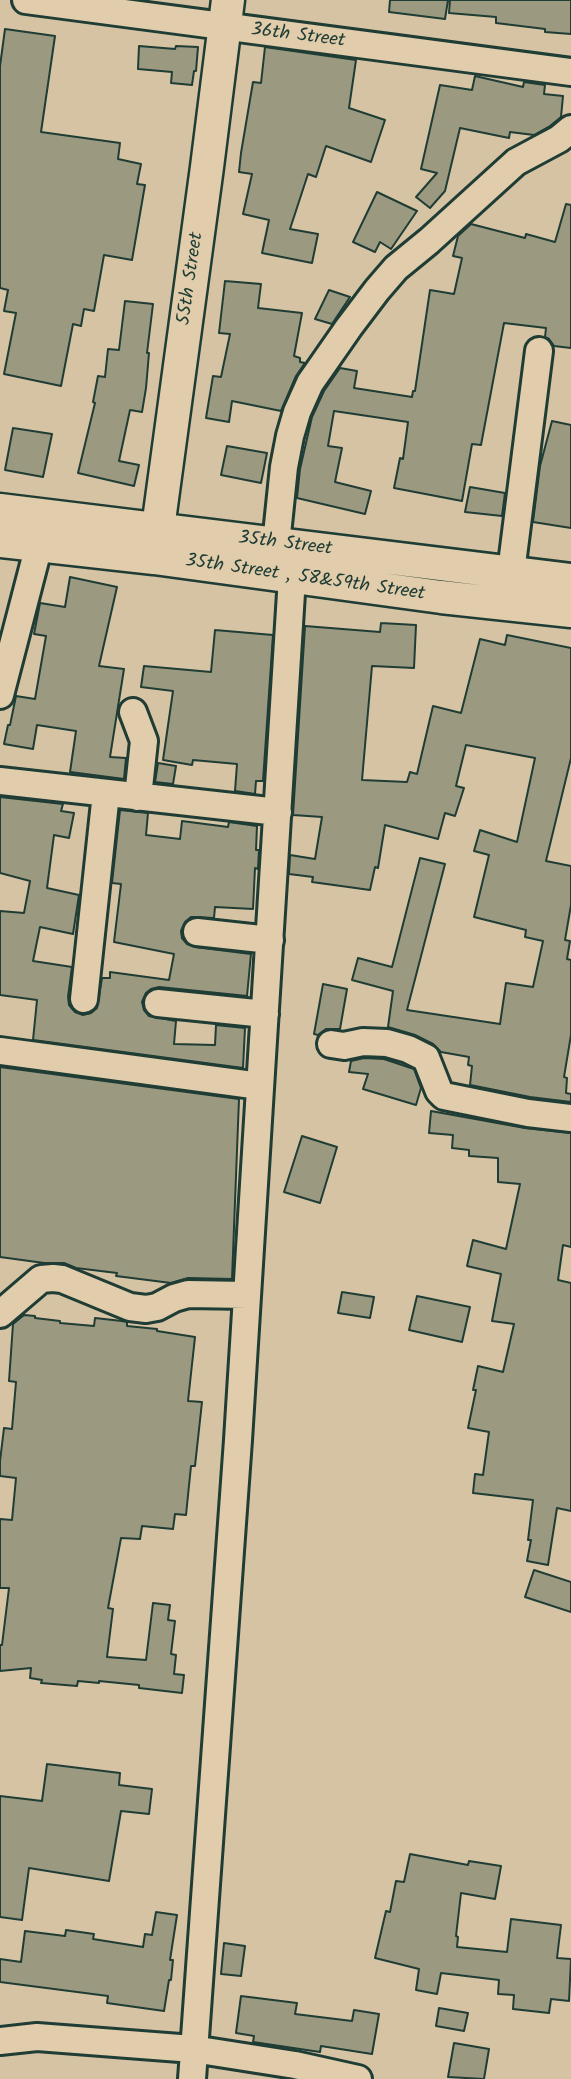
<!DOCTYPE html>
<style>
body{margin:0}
canvas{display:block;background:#d5c3a4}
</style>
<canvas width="571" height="2079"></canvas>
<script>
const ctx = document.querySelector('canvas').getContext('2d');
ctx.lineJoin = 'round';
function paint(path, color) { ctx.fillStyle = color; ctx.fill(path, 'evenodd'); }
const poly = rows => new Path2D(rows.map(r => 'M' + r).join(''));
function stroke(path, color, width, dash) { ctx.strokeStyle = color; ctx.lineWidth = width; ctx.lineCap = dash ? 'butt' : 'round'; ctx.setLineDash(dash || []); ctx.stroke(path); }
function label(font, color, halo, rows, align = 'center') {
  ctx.font = font + ' Kalam,sans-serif'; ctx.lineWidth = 5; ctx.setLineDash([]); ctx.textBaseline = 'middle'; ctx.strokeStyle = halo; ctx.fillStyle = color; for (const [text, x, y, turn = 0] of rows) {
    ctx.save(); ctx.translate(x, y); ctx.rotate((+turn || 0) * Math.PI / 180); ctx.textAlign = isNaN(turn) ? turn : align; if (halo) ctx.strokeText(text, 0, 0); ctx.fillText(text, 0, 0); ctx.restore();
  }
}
const building = poly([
 [390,0,448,0,445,19,389,12,390,0],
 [450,0,571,0,571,34,545,32,545,29,496,23,496,17,449,13,450,0],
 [5,29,55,36,41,132,120,143,118,159,141,164,137,184,145,185,132,260,104,255,94,311,84,309,81,326,73,324,61,386,4,374,16,313,4,311,8,290,0,288,0,66,5,29],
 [139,46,175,49,176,46,198,47,196,71,194,71,192,85,171,83,172,72,138,69,139,46],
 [265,47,356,60,349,108,385,120,371,162,326,146,316,177,308,174,290,229,318,234,312,263,262,253,269,220,243,214,252,174,239,172,241,153,253,82,261,83,265,47],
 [475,76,523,87,524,82,545,85,544,94,563,96,561,117,550,126,534,135,510,132,509,138,460,128,445,191,430,208,416,197,437,173,421,169,440,85,472,90,475,76],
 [377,192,417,211,391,249,380,242,375,252,353,242,377,192],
 [566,204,571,205,571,348,554,346,549,339,545,337,546,328,504,323,481,445,472,444,462,501,394,488,400,458,403,459,408,422,334,411,328,446,342,448,335,482,371,491,365,514,297,498,300,469,312,417,324,391,340,368,357,371,354,388,412,397,413,391,415,391,430,290,454,294,462,258,453,256,458,236,471,224,525,238,526,234,555,242,566,204],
 [225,281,261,284,258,308,302,313,294,356,300,358,300,362,305,363,296,376,281,411,232,401,229,422,206,418,213,376,221,377,230,334,219,333,225,281],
 [329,290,350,297,332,324,315,319,329,290],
 [125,301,153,304,147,353,149,353,146,388,142,412,130,410,119,461,139,465,134,486,78,473,95,403,93,402,98,376,105,377,108,349,119,350,125,301],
 [552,421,571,425,571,528,533,522,540,466,552,421],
 [13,428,52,434,43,477,5,470,13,428],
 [227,446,267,453,261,483,221,475,227,446],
 [470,487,505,493,502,516,465,512,470,487],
 [70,577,117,587,99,666,124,669,110,757,126,758,124,779,70,772,76,731,37,725,33,749,4,744,8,725,10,725,16,696,35,699,46,636,34,634,40,603,65,607,70,577],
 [381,623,416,625,414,668,372,666,362,780,407,782,410,772,417,774,433,706,461,713,480,639,505,645,507,635,571,648,571,758,546,861,571,866,571,905,565,940,570,941,567,959,571,960,571,1035,564,1077,567,1078,566,1093,571,1094,571,1102,530,1097,470,1085,472,1066,468,1065,469,1057,441,1052,433,1044,415,1035,388,1027,393,991,352,980,358,958,392,967,420,858,445,864,407,1010,500,1024,506,983,533,987,543,941,525,937,526,930,474,917,489,855,474,851,480,830,517,842,535,758,466,745,456,786,464,788,455,816,445,813,438,839,385,825,378,868,375,867,370,890,312,882,313,877,289,874,290,855,315,859,322,817,293,815,305,626,380,632,381,623],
 [215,630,273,635,263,781,256,781,255,794,235,791,237,764,193,760,192,765,163,760,173,691,141,687,144,666,211,672,215,630],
 [158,763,176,766,173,784,155,782,158,763],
 [0,797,63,804,61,811,74,813,69,838,54,835,47,888,79,895,73,934,40,927,33,961,72,967,68,997,69,1005,75,1012,83,1015,91,1013,97,1008,102,978,110,978,110,972,169,980,174,954,114,942,121,884,112,883,120,810,148,813,146,835,180,839,182,821,228,827,229,822,257,826,256,850,259,850,258,869,255,868,253,909,215,907,214,918,191,917,185,922,181,931,182,938,187,944,195,947,251,954,247,996,159,987,151,989,146,993,142,1002,144,1010,149,1016,176,1021,174,1044,215,1045,216,1025,245,1028,243,1068,33,1040,37,1000,0,995,0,911,24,913,30,881,0,873,0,797],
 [323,984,347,989,340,1029,326,1029,318,1035,314,1034,323,984],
 [364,1058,384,1059,414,1069,421,1088,416,1105,363,1089,368,1074,349,1072,351,1061,364,1058],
 [0,1067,239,1099,232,1279,188,1278,171,1283,116,1276,117,1273,76,1268,64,1263,44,1263,0,1257,0,1067],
 [431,1111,525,1128,571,1133,571,1247,563,1245,558,1280,571,1283,571,1511,557,1508,548,1565,527,1561,531,1540,528,1540,533,1500,473,1493,475,1474,483,1475,489,1432,468,1428,476,1390,473,1390,478,1366,503,1372,514,1324,492,1321,501,1274,467,1266,473,1240,506,1249,520,1184,498,1182,498,1158,469,1156,469,1150,452,1148,453,1135,429,1133,431,1111],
 [302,1136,337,1147,320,1203,284,1192,302,1136],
 [342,1292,374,1297,370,1318,338,1313,342,1292],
 [417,1296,470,1307,462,1342,409,1330,417,1296],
 [24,1315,35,1316,35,1318,60,1321,60,1323,94,1326,95,1318,122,1321,127,1322,127,1326,157,1329,157,1331,195,1337,188,1401,202,1402,195,1466,191,1466,186,1515,175,1514,173,1529,142,1526,140,1539,121,1538,108,1608,113,1609,107,1657,146,1660,153,1603,170,1605,168,1620,175,1621,171,1654,176,1655,174,1674,184,1675,182,1693,139,1688,139,1685,99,1681,99,1683,78,1681,77,1686,41,1683,42,1680,30,1678,31,1668,0,1671,0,1645,2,1645,9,1588,0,1588,0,1519,12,1520,16,1478,0,1476,0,1461,4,1428,12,1429,16,1382,9,1381,13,1324,24,1315],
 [534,1570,571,1582,571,1612,525,1597,534,1570],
 [47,1764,120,1773,119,1785,152,1789,149,1814,121,1811,109,1881,29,1868,22,1920,0,1917,0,1796,42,1801,47,1764],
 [410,1854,468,1865,469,1861,501,1866,495,1899,461,1893,456,1936,458,1937,457,1947,507,1952,511,1919,561,1925,557,1958,571,1959,569,2001,551,1999,549,2013,513,2009,514,1995,498,1994,499,1980,441,1973,437,1994,416,1990,419,1969,375,1958,386,1911,390,1912,396,1881,404,1882,410,1854],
 [156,1912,177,1915,170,1960,173,1960,171,1980,169,1980,164,2011,107,2003,108,1996,0,1982,0,1959,21,1962,25,1931,65,1936,66,1930,94,1934,93,1939,143,1947,145,1934,152,1935,156,1912],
 [224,1943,245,1946,241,1976,221,1974,224,1943],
 [241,1996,297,2003,295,2014,352,2021,354,2010,379,2014,372,2054,321,2046,320,2052,253,2042,254,2036,236,2033,241,1996],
 [439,2008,468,2013,464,2031,436,2026,439,2008],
 [454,2043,489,2049,484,2079,448,2077,454,2043]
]);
const minor = poly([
 [26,0,571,72],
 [276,544,284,467,290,436,297,412,310,383,349,327,377,290,396,268,429,241,516,162,559,139,571,129],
 [511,572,539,351],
 [0,695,39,545,41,527],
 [133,712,144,741,138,797],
 [0,781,278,812],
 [197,932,270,940],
 [84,999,106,793],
 [158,1003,265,1014],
 [331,1044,344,1046,363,1042,387,1043,408,1049,426,1058,439,1091,444,1096,528,1113,571,1118],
 [0,1051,260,1086],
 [0,1314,41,1279,53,1278,62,1279,130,1307,146,1309,157,1307,174,1298,188,1294,247,1295],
 [0,2041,37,2037,193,2049,295,2065,358,2079],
 [192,2079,238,1440,292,577]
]);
const major = poly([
 [0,510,571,580],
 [0,541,154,558,441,597,571,611],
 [155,550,207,167,228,0]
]);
const streetNames = [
 ["36th Street",298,37,7],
 ["55th Street",192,279,-82],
 ["35th Street",285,545,7],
 ["35th Street , 58&59th Street",305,579,8]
];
paint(building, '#9c9981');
stroke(building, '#1f3d34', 2);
stroke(minor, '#1f3d34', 32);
stroke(major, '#1f3d34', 37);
stroke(minor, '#e1ccab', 26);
stroke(major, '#e1ccab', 32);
label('19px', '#1f3d34', '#e1ccab', streetNames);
</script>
